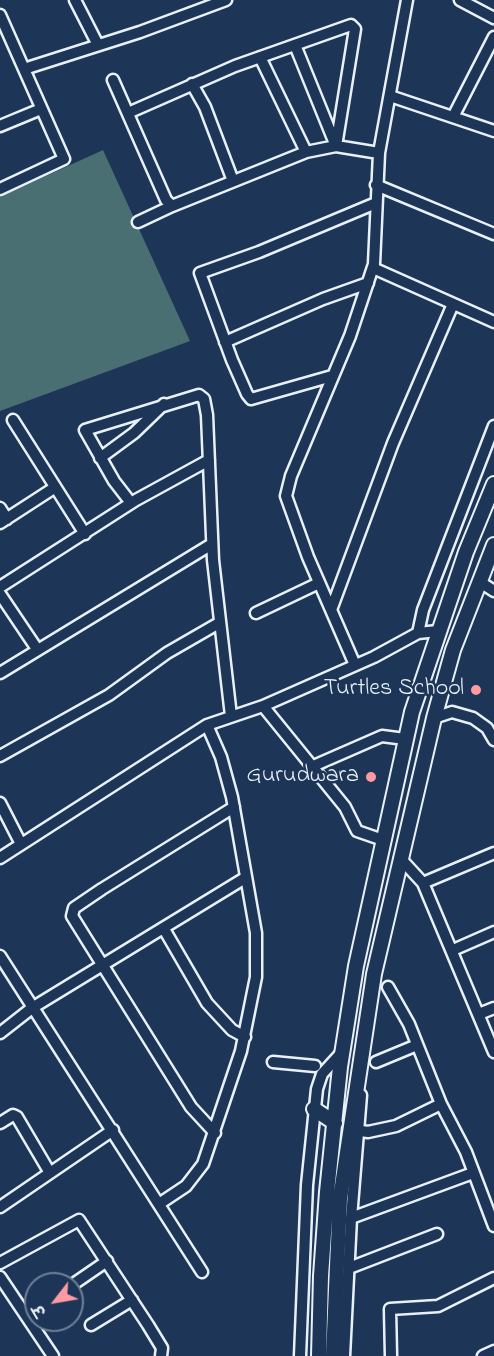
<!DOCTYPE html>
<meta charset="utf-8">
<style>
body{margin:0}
#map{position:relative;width:494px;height:1356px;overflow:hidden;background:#1d3557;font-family:"Indie Flower","Playpen Sans Deva",sans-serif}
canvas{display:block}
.north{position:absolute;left:24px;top:1272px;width:60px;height:60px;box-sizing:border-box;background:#1d3557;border:2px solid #6e8097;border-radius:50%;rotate:239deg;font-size:16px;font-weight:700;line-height:24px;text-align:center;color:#e8f1f8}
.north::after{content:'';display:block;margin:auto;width:21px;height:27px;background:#ff9aa2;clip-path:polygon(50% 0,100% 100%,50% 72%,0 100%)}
</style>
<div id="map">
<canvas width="494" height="1356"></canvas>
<div class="north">उ</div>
</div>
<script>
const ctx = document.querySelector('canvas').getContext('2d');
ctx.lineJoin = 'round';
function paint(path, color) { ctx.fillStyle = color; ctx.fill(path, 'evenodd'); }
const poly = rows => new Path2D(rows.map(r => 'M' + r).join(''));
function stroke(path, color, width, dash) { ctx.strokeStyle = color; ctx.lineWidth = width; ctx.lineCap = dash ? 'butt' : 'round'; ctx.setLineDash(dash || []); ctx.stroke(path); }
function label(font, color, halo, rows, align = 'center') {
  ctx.font = font + ' "Indie Flower",sans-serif'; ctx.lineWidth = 5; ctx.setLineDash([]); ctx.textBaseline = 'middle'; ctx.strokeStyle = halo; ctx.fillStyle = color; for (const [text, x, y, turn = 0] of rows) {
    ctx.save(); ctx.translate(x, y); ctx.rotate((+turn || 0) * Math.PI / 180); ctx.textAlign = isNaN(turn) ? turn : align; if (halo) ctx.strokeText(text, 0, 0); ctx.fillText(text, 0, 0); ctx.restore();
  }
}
const green = poly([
 [103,150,190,341,0,411,0,197]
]);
const minor = poly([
 [75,0,98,45],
 [460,0,494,18],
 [0,15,64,159,0,189],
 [295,45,336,146],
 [260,57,306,152],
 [24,69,140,32,226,0],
 [113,80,166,200,172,206],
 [192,84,205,107,233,181],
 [390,96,494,131],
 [128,113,235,66,351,25,355,29,336,146],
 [453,117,494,37],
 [0,126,41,109],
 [376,185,494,234],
 [138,222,172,206,306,152,336,146,379,153],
 [373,268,494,322],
 [225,342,323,299,368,283],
 [332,376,251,399,247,394,232,360,200,273,259,252,376,203],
 [13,420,85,534],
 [100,458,134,433,164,404],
 [131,503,114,481,85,430,199,395,204,399,207,415,213,560,231,716],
 [0,508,7,519],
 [0,523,54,488],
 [480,582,494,591],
 [0,587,136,500,209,460],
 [0,594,37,649],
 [331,610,393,443,453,304],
 [256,613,319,583],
 [418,633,423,610,494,426],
 [355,665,308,557,286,496,291,476,350,336,374,264,379,153,407,0],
 [0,673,212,544],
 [263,706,345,807,357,831,383,840],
 [434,718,452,712,473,718,487,728,494,740],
 [0,756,109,695,167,653,219,623],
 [311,767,382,736,405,739],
 [0,803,21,844],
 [494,853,423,883,494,1052],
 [0,858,207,725,263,706,374,657,418,633,438,631],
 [400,858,423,883],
 [164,929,207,1003,232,1030,245,1037],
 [453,950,494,932],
 [0,956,202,1272],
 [388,987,409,1024,441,1104,466,1152,494,1226],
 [479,1014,494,1008],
 [0,1033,32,1008,245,878],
 [273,1062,315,1066],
 [376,1062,417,1045],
 [0,1123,13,1115,17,1117,50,1173],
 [355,1130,368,1132,396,1126,441,1104],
 [215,1133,191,1107,72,916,74,908,102,889,234,807],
 [159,1204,186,1186,203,1164,241,1051,256,977,256,933,232,797,221,757,207,725],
 [0,1207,113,1130],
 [351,1218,473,1173],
 [0,1263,79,1220,148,1325,162,1348,161,1356],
 [349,1268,437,1234],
 [0,1277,53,1356],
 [72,1285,107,1261],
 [91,1325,132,1300],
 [300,1356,307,1185,317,1089,322,1074,343,1051],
 [344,1356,351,1218,361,1095],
 [391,1356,390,1309,438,1306,494,1278],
 [483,1356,494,1351]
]);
const major = poly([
 [314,1109,335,1123],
 [319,1356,321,1276,327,1192,340,1067,356,966,412,712,466,552,494,484],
 [333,1356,340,1199,374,974,434,718,453,650,494,545]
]);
const markers = [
 [476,690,6,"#ff9aa2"],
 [371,777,6,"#ff9aa2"]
];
const poiNames = [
 ["Turtles School",464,690],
 ["Gurudwara",359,777]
];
paint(green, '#4a6f72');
stroke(minor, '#e8f1f8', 15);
stroke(major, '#e8f1f8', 18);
stroke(minor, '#1d3557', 10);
stroke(major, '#1d3557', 14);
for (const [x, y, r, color] of markers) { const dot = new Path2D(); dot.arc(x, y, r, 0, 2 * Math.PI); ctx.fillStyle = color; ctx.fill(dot); stroke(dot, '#1d3557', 2); }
label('24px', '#e8f1f8', '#1d3557', poiNames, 'right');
</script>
